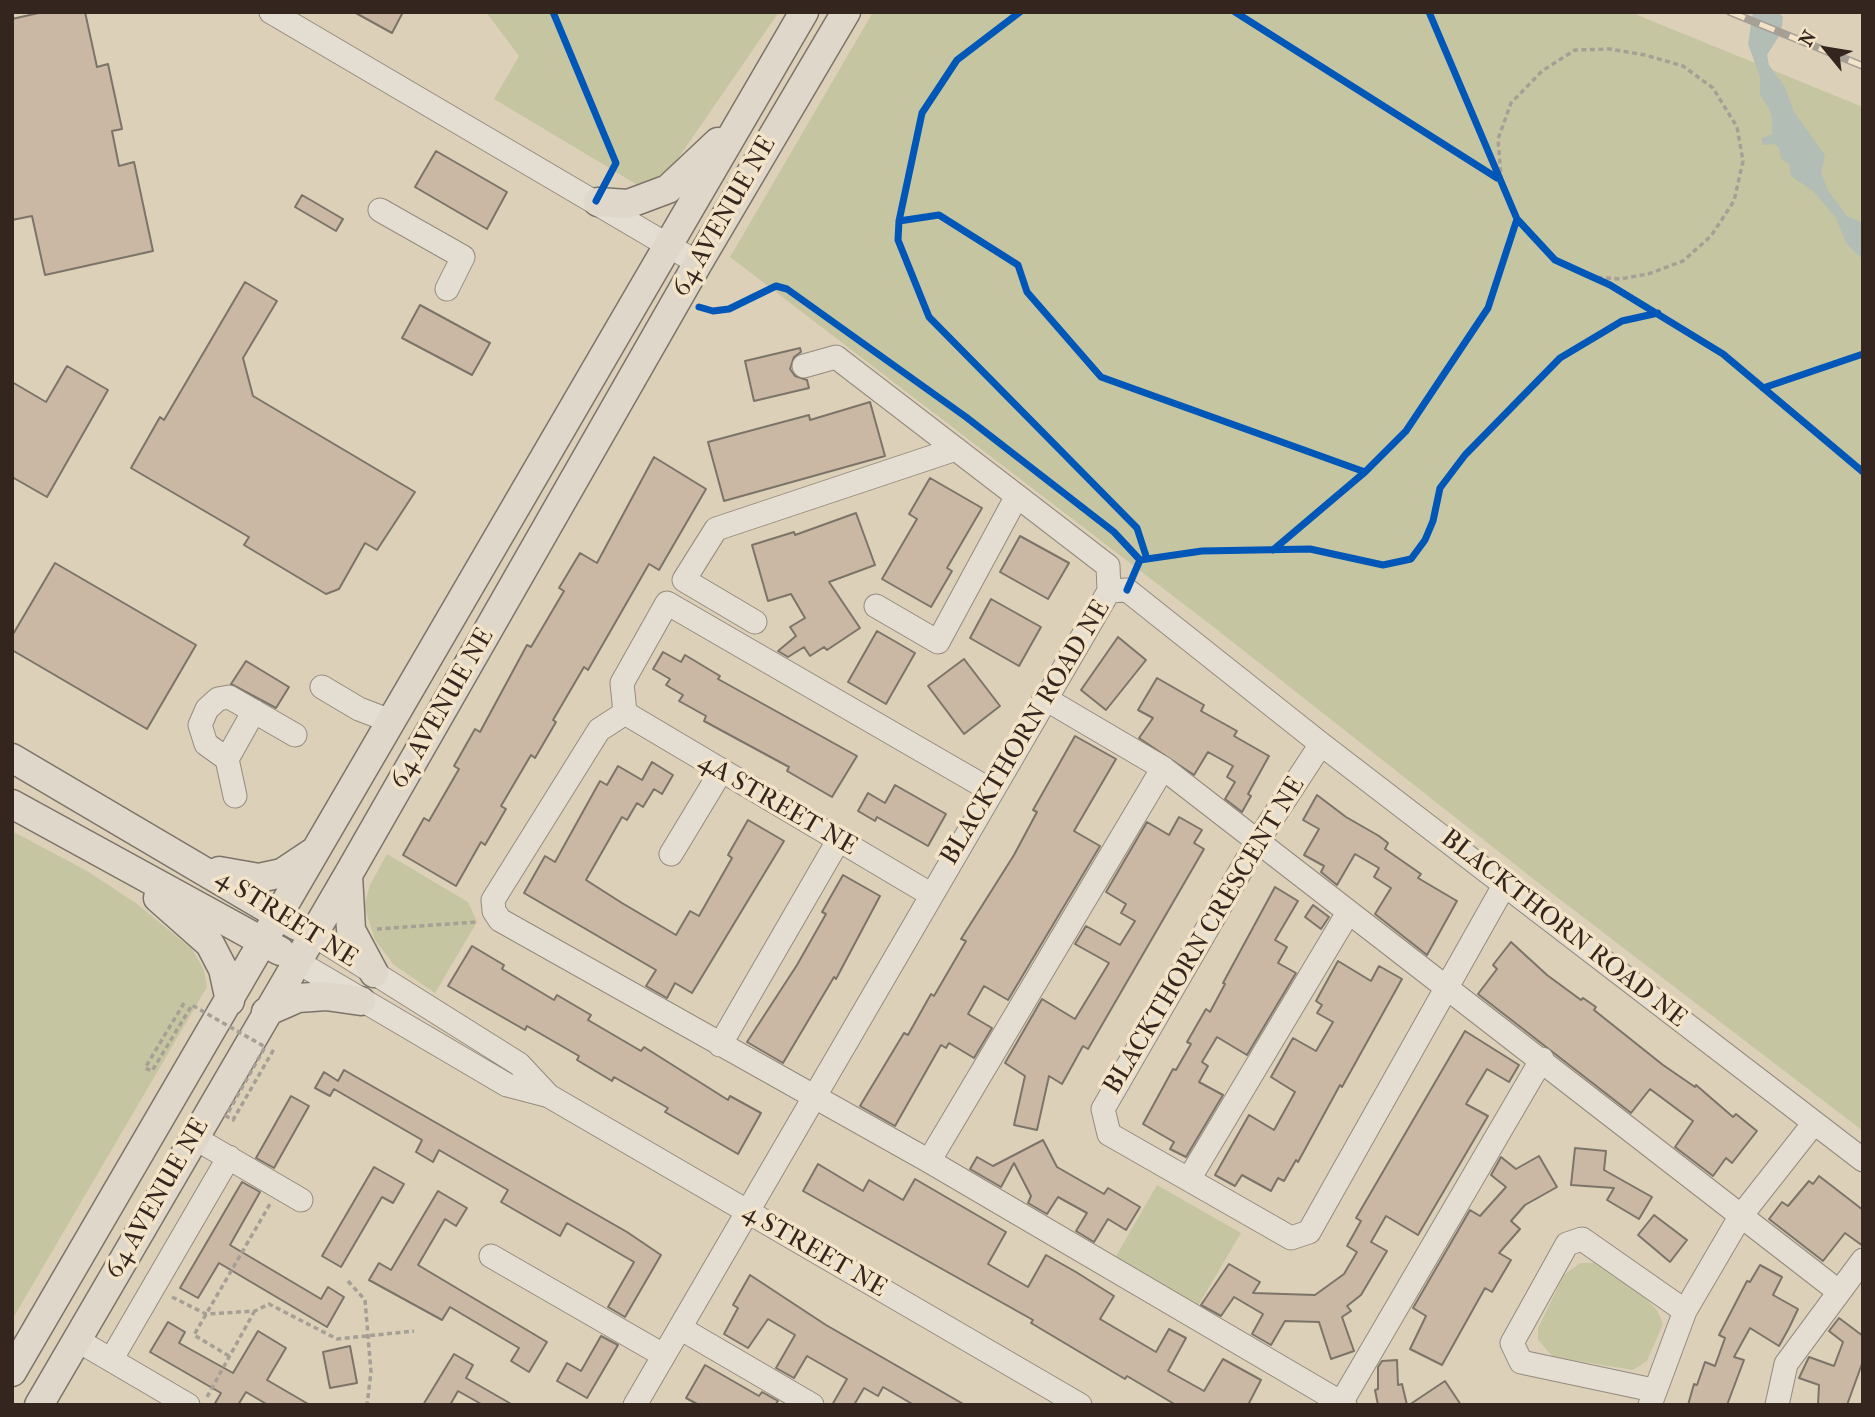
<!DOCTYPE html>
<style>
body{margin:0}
#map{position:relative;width:1875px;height:1417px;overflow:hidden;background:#ddd0b9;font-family:"IM FELL French Canon",serif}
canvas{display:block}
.frame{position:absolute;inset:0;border:14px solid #34261f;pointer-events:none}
.north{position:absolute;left:1791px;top:14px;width:70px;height:70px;-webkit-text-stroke:5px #f3e3c8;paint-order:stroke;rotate:300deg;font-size:19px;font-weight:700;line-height:28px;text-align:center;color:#34261f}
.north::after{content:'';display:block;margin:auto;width:24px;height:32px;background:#34261f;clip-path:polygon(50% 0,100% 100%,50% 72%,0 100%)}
</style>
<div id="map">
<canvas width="1875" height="1417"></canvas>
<div class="frame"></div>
<div class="north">N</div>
</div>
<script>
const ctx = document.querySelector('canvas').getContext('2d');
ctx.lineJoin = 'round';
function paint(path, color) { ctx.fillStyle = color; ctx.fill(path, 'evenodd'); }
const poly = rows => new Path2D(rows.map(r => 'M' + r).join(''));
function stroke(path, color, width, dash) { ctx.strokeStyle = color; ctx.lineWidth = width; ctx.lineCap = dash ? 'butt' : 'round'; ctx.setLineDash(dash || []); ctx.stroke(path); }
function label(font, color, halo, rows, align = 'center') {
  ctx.font = font + ' "IM FELL French Canon",serif'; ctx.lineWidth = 7; ctx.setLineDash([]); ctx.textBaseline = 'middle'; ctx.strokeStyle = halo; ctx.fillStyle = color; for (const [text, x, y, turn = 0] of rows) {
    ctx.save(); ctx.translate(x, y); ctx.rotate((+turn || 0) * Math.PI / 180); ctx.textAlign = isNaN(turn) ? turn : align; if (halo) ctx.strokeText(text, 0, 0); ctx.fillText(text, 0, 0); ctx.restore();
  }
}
const green = poly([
 [486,12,779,12,679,157,669,169,641,187,494,99,519,56],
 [873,12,1630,12,1863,107,1863,1131,1541,885,1211,625,730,257],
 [12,831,87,871,137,904,192,949,204,970,207,987,12,1320],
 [387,854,468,902,477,922,435,993,394,965,375,940,364,906,370,885],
 [1157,1185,1241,1233,1195,1311,1112,1263],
 [1580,1263,1594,1263,1643,1296,1657,1310,1663,1324,1647,1361,1633,1370,1553,1357,1538,1340,1538,1328,1564,1275]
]);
const water = poly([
 [1753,12,1779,12,1783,17,1781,33,1767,55,1769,65,1785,87,1794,112,1825,155,1821,173,1829,192,1847,216,1863,223,1863,260,1846,243,1836,218,1813,191,1791,176,1789,164,1781,159,1779,148,1775,144,1763,145,1761,139,1772,134,1772,121,1770,110,1760,95,1760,77,1748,44]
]);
const building = poly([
 [43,12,85,12,97,67,108,64,122,129,112,131,119,166,134,162,153,251,45,275,32,216,12,220,12,19,43,12],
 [354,12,403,12,392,33,354,12],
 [436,151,507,192,487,229,415,187,436,151],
 [302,195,343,219,336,231,295,207,302,195],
 [245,282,277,301,243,358,253,396,415,492,377,550,365,543,339,589,326,594,244,545,249,537,131,468,160,417,164,420,245,282],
 [420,305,490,343,472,375,402,338,420,305],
 [800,348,801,352,794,357,790,369,795,376,807,380,809,388,754,401,745,361,800,348],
 [67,366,108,390,47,497,12,477,12,382,46,402,67,366],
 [870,402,885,456,724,501,708,442,809,415,810,420,870,402],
 [654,457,706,489,659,570,649,564,588,670,584,667,553,720,556,722,535,758,531,755,501,806,506,809,485,845,481,842,456,886,403,855,424,818,429,821,459,769,454,766,475,729,480,732,527,645,531,647,564,591,559,588,580,553,597,563,654,457],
 [930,478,982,508,947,568,952,571,931,607,882,579,917,519,909,514,930,478],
 [856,513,875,565,829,582,860,628,827,650,824,647,810,656,804,647,788,657,778,651,796,636,790,627,805,618,791,594,768,601,752,545,794,532,795,535,856,513],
 [1020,536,1069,563,1048,599,1000,572,1020,536],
 [55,563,196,645,147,729,12,650,12,636,55,563],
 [991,599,1041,627,1019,666,970,638,991,599],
 [877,631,915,653,886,704,848,682,877,631],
 [1118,637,1146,660,1106,710,1081,690,1118,637],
 [663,652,681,662,685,655,720,676,718,679,857,756,832,797,787,771,789,767,704,721,706,716,679,701,683,695,666,685,670,679,653,669,663,652],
 [964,659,1000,706,964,734,928,686,964,659],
 [246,661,289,687,276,708,231,684,246,661],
 [1157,678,1204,705,1201,711,1237,731,1234,736,1269,756,1248,794,1251,796,1242,812,1225,799,1235,782,1227,777,1233,766,1208,752,1194,775,1139,738,1153,718,1138,710,1157,678],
 [1075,736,1116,759,1074,831,1100,846,1008,1000,984,986,968,1014,992,1028,974,1058,949,1043,946,1048,941,1045,895,1126,860,1106,904,1033,908,1035,931,994,934,996,966,941,961,939,1014,855,1037,812,1033,810,1075,736],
 [652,762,673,775,662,794,654,789,643,807,637,803,627,820,622,817,586,880,622,903,676,935,690,911,699,916,732,858,728,855,748,820,784,841,692,993,675,983,667,998,646,986,656,970,524,893,545,856,555,862,600,781,607,785,618,766,642,780,652,762],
 [895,785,946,814,928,846,877,817,875,821,858,811,868,793,885,803,895,785],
 [1317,795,1346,817,1379,836,1388,843,1385,849,1421,874,1418,878,1457,901,1427,955,1375,914,1391,888,1374,877,1379,868,1355,854,1337,885,1321,872,1324,866,1304,855,1319,829,1303,820,1317,795],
 [1179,817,1202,830,1194,843,1204,849,1088,1049,1083,1046,1062,1084,1049,1076,1037,1130,1014,1125,1025,1076,1005,1063,1042,999,1075,1019,1109,963,1075,944,1086,926,1120,945,1135,921,1121,913,1126,904,1106,892,1147,822,1169,835,1179,817],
 [843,875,880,896,836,979,834,977,783,1063,747,1042,797,965,826,914,822,912,843,875],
 [1275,887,1298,901,1275,940,1287,947,1278,963,1296,973,1247,1055,1217,1037,1202,1062,1208,1066,1199,1082,1223,1095,1186,1157,1170,1149,1174,1142,1143,1124,1173,1069,1176,1070,1191,1044,1187,1042,1206,1009,1210,1012,1225,984,1223,983,1275,887],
 [1313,905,1329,917,1321,929,1305,917,1313,905],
 [1511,942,1547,975,1581,1000,1583,998,1596,1007,1594,1010,1663,1065,1695,1087,1696,1085,1733,1117,1736,1114,1757,1131,1732,1163,1726,1158,1713,1176,1675,1147,1693,1121,1650,1089,1631,1113,1478,994,1497,969,1493,965,1511,942],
 [472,946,504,965,502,969,554,1000,557,995,591,1015,588,1020,641,1051,644,1047,728,1100,730,1096,761,1113,738,1154,665,1112,668,1108,614,1077,612,1081,577,1060,579,1056,527,1026,525,1030,448,986,472,946],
 [1338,961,1371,981,1379,966,1402,979,1342,1087,1340,1085,1298,1162,1296,1160,1284,1181,1278,1178,1271,1191,1242,1175,1235,1186,1215,1175,1249,1115,1274,1130,1295,1092,1271,1077,1293,1038,1316,1051,1333,1022,1317,1013,1322,1005,1316,1001,1338,961],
 [1465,1031,1519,1065,1509,1082,1487,1069,1466,1104,1488,1116,1418,1235,1386,1216,1371,1242,1387,1251,1361,1295,1347,1306,1351,1311,1342,1317,1354,1351,1331,1359,1319,1322,1285,1321,1271,1345,1252,1334,1263,1314,1234,1297,1221,1316,1201,1305,1229,1264,1260,1282,1253,1293,1315,1295,1344,1274,1357,1252,1347,1246,1361,1221,1356,1218,1465,1031],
 [344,1070,627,1232,661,1255,625,1317,608,1307,634,1262,567,1223,560,1236,501,1202,508,1190,439,1150,433,1162,416,1152,422,1140,334,1089,330,1096,315,1088,324,1072,338,1081,344,1070],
 [291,1096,309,1106,274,1168,256,1158,291,1096],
 [1043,1140,1057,1167,1104,1194,1108,1188,1140,1207,1126,1230,1108,1219,1094,1242,1076,1231,1087,1213,1058,1197,1047,1214,1028,1203,1031,1196,1014,1163,1001,1187,970,1169,977,1157,993,1166,1043,1140],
 [1575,1148,1606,1151,1604,1170,1652,1197,1639,1219,1607,1200,1614,1188,1571,1185,1575,1148],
 [1539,1156,1557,1187,1525,1205,1511,1221,1520,1229,1499,1253,1511,1260,1492,1292,1485,1288,1442,1365,1410,1349,1426,1316,1413,1308,1470,1210,1480,1216,1506,1187,1491,1175,1501,1157,1516,1169,1539,1156],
 [818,1164,863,1191,869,1180,903,1200,915,1179,1006,1232,988,1264,1028,1287,1046,1255,1076,1272,1114,1296,1100,1319,1156,1352,1169,1329,1186,1338,1168,1371,1204,1391,1223,1359,1261,1380,1248,1405,1176,1405,1127,1376,1125,1379,1031,1323,1033,1320,803,1191,818,1164],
 [374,1167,404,1184,393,1203,382,1197,341,1267,322,1256,374,1167],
 [1819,1176,1863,1210,1863,1246,1845,1233,1823,1261,1769,1219,1782,1202,1788,1206,1809,1181,1813,1184,1819,1176],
 [242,1182,260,1192,230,1245,321,1299,328,1287,344,1297,327,1327,219,1263,198,1298,180,1288,242,1182],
 [438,1191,467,1208,456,1226,445,1219,418,1265,547,1342,529,1372,511,1361,519,1348,450,1307,442,1320,369,1280,379,1263,391,1270,438,1191],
 [1654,1215,1687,1240,1670,1262,1638,1235,1654,1215],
 [1760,1265,1782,1277,1773,1295,1798,1309,1789,1328,1779,1346,1750,1328,1734,1357,1744,1360,1727,1405,1688,1405,1694,1384,1697,1385,1705,1362,1715,1366,1725,1338,1719,1335,1747,1281,1750,1282,1760,1265],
 [750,1275,826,1325,965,1405,914,1405,883,1387,878,1396,864,1388,854,1405,832,1405,847,1379,807,1356,794,1378,776,1368,795,1335,768,1319,748,1348,724,1334,738,1308,733,1305,750,1275],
 [1839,1318,1863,1336,1863,1361,1847,1405,1818,1405,1819,1385,1799,1378,1809,1357,1834,1366,1843,1342,1829,1331,1839,1318],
 [168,1322,185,1332,179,1343,233,1373,258,1331,286,1348,267,1380,310,1405,268,1405,246,1392,238,1405,214,1405,221,1393,150,1352,168,1322],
 [601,1336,618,1345,587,1398,557,1381,567,1363,581,1371,601,1336],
 [350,1346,357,1383,330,1388,323,1352,350,1346],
 [454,1354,473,1365,466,1378,513,1405,483,1405,458,1391,450,1405,423,1405,454,1354],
 [1397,1360,1398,1385,1402,1384,1407,1405,1378,1405,1375,1390,1378,1389,1378,1367,1382,1361,1397,1360],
 [705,1365,759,1396,762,1392,778,1401,775,1405,699,1405,686,1398,705,1365],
 [1445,1381,1461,1405,1409,1405,1445,1381]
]);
const path = poly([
 [1502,189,1498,139,1511,103,1542,71,1575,50,1610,49,1645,55,1683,66,1713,88,1737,127,1743,161,1734,201,1711,236,1683,261,1648,274,1620,279,1593,277],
 [377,929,477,922],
 [348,1281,365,1300,371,1372,367,1405],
 [172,1297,206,1314,255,1311,269,1304,337,1339,414,1331],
 [229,1356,194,1335,270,1204],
 [207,1397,254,1312]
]);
const minor = poly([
 [271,12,698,263],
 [380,210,463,257,447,289],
 [804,366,836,357,1017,496],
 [1109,591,1127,590,1321,744,1863,1160],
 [876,606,938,642,1017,496,1108,566,1109,591],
 [755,622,684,580,716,529,956,449],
 [322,687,359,709,393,722],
 [1044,698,1163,768,1838,1291],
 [625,713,930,894],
 [1321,744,1259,839,1103,1109,1109,1134,1291,1238,1309,1232,1505,884],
 [227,759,206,744,200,725,207,709,218,699,229,697,295,735],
 [992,791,667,603,622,683,625,713,599,730,493,900,494,911,500,920,929,1161,1345,1405],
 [235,796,227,759,254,711],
 [671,854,720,773],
 [312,934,519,1064,549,1096],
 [296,961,507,1085,549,1096,1080,1405],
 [720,1045,838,841],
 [193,1137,301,1200],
 [929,1161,1163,768],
 [1189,1179,1348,913],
 [491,1256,663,1355],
 [680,1328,812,1405],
 [77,1340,188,1405],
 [111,1360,229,1157],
 [1653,1390,1521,1362,1512,1343,1567,1244,1582,1239,1685,1311],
 [1341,1403,1542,1059],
 [635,1405,1109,591],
 [1650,1405,1685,1311,1740,1217,1814,1123],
 [1777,1405,1786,1364,1863,1260]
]);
const major = poly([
 [598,202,628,204,668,189,718,142],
 [12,758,297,926],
 [12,804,280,951],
 [219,871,259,878,282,873,315,851],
 [348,875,351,930,374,973],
 [158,898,210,944,223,969,230,1001],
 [266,1012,298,998,326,996,361,1001],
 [12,1372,804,12],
 [39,1405,348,875,698,263,846,12]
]);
const rail = poly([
 [1730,12,1863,66]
]);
const pathBridge = poly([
 [184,1003,145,1068,152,1071,192,1005,265,1047,226,1116,233,1120,274,1049]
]);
const cycleway = poly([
 [553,12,616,163,596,201],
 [1020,12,957,60,922,113,899,221,898,240,929,317,1137,528,1147,559],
 [1235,12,1497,178],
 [1429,12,1517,219,1555,260,1610,285,1723,354,1863,472],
 [899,221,939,215,1018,265,1027,292,1101,377,1365,472,1406,431,1488,308,1517,219],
 [699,307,713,311,729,309,776,286,787,289,966,417,1114,532,1140,560,1127,590],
 [1763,388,1863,354],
 [1273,550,1365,472],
 [1140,560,1202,551,1310,549,1383,565,1411,559,1425,540,1433,521,1440,488,1465,455,1560,358,1622,321,1658,313]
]);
const streetNames = [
 ["64 AVENUE NE",725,217,-60],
 ["64 AVENUE NE",443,709,-60],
 ["BLACKTHORN ROAD NE",1026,733,-59],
 ["4A STREET NE",777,805,30],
 ["4 STREET NE",286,919,32],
 ["BLACKTHORN ROAD NE",1563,929,38],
 ["BLACKTHORN CRESCENT NE",1205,936,-59],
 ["64 AVENUE NE",158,1199,-60],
 ["4 STREET NE",814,1251,30]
];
paint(green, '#c5c6a1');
paint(water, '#b2bdb6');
paint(building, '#cab8a5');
stroke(building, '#7c7468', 2);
stroke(minor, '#948b7d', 25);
stroke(major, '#7c7468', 31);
stroke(path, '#a69f95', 3.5, [5, 3.5]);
stroke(minor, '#e4ddd2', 23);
stroke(major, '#dfd7ca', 28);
stroke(rail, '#a69f95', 8);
stroke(rail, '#f3e3c8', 5, [16]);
stroke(pathBridge, '#a69f95', 3.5, [5, 3.5]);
stroke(cycleway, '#0057b8', 7);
label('26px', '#34261f', '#f3e3c8', streetNames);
</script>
